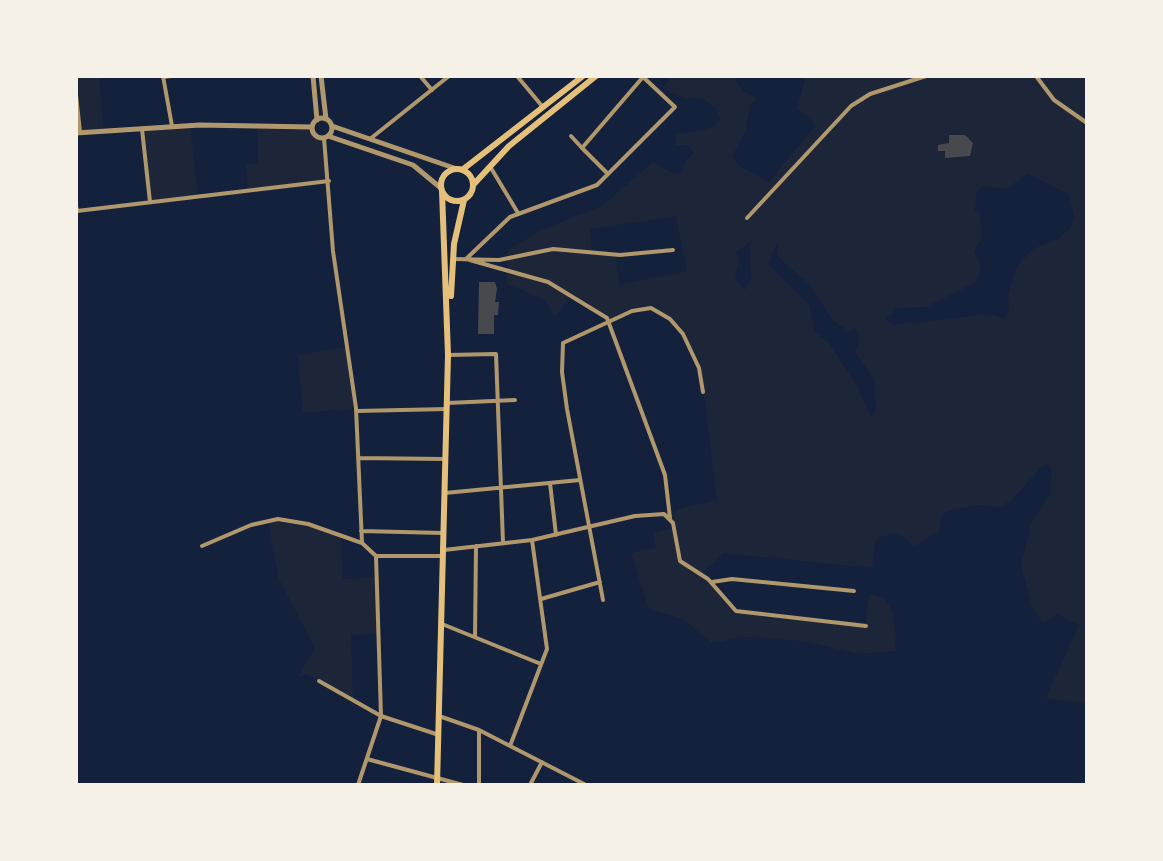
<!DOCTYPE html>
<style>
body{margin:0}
#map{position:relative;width:1163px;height:861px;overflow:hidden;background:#14213d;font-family:"Times New Roman",serif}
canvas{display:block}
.frame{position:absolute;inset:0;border:78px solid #f6f1e7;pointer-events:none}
</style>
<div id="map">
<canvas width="1163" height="861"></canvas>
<div class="frame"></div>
</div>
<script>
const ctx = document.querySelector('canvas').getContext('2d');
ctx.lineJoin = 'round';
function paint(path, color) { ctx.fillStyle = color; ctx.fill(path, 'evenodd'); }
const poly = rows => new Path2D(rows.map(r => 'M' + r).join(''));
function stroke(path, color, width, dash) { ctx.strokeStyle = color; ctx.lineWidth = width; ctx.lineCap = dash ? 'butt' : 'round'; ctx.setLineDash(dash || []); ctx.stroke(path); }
const green = poly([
 [76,76,99,76,104,130,80,132],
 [667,76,733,76,743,91,758,98,750,105,745,133,732,156,739,166,769,182,815,126,811,118,797,109,806,76,1087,76,1087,704,1046,698,1079,625,1057,614,1043,624,1032,606,1021,565,1031,524,1050,494,1052,469,1048,465,1041,467,1012,500,999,507,977,505,947,511,941,517,939,531,914,546,898,533,879,537,875,543,872,568,724,553,701,574,732,609,866,625,869,594,883,597,893,612,896,651,858,654,804,641,745,637,712,643,683,619,649,609,631,553,656,548,653,533,673,528,670,518,679,509,717,500,702,378,683,334,670,319,646,307,610,322,596,309,571,295,555,317,544,299,507,284,508,250,541,230,602,206,653,162,676,175,681,174,685,162,694,153,687,145,676,145,676,134,708,130,721,121,715,108,701,97,685,99,663,87,670,79],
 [1028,174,1069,194,1075,218,1069,230,1056,240,1033,249,1017,266,1008,294,1009,311,1004,319,989,314,893,325,885,319,893,313,893,308,926,307,976,282,981,267,974,251,982,239,980,214,974,209,977,191,984,186,1006,189],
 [676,216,687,271,620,285,615,255,592,253,590,229],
 [750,242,751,279,745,290,734,278,740,260,736,252],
 [777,243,778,257,811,286,833,321,849,331,856,327,860,339,855,352,874,379,876,410,871,416,855,383,829,343,815,332,809,305,768,264],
 [258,124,312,127,315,136,324,138,329,181,248,191,246,165,258,163],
 [190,125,198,197,150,202,142,128],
 [347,347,356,408,303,413,298,355],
 [293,520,341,535,343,579,377,577,379,634,351,635,353,700,307,674,298,677,315,648,279,579,268,521]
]);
const building = poly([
 [949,135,965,135,973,143,970,156,945,158,945,151,938,151,938,145,949,143],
 [479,282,495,282,497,289,495,302,499,302,498,315,494,315,494,334,478,334]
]);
const minor = poly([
 [163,76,172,126],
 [420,76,432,90],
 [517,76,542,106],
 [642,76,675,107,597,185,510,217,466,259,548,282,607,318,665,475,670,518],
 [1036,76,1054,100,1087,123],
 [163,77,171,76],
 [76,95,80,132],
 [142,129,150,202],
 [571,136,582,148],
 [324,138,333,251,356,408,362,543,376,556,381,716,358,785],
 [370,139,449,76],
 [491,168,518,213],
 [608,174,582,148,643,77],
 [76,206,77,211,329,181],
 [747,218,851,106,870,94,926,76],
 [453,259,499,260,553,249,620,255,673,250],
 [448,355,496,354,503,543],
 [447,403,515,400],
 [357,411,447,409],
 [358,458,445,459],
 [550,483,556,535],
 [445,493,580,480],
 [361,531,443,533],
 [202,546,251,525,278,519,308,524,362,543],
 [444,550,532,540,635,516,664,514,673,523,680,561,708,579,736,611,866,626],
 [376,556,442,556],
 [712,582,732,579,854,591],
 [541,599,600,582],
 [603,600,567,409,562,372,563,343,632,311,651,308,670,319,683,334,699,368,703,392],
 [442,624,541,664],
 [475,637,476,546],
 [319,681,381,716,439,735],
 [439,716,479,730,586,785],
 [479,731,479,785],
 [510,746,547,649,532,540],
 [367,759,463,785],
 [530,785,542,762]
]);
const tertiary = poly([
 [313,76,317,120],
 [321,76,326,119],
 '312 128a10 10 0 1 1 20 0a10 10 0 1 1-20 0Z',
 [332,126,457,169],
 [76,133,200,125,312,127],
 [328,136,413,165,442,189]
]);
const primary = poly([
 [437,785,448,355]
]);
const trunk = poly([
 '441 185a16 16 0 1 1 32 0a16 16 0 1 1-32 0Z',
 [462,170,583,76],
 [474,184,509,146,596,76],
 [442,191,448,355],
 [451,296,454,244,464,200]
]);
paint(green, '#1d2539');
paint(building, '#48494c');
stroke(minor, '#b1986c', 4);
stroke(tertiary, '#b1986c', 5);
stroke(primary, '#e5c07b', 6);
stroke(trunk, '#e5c07b', 6);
</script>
